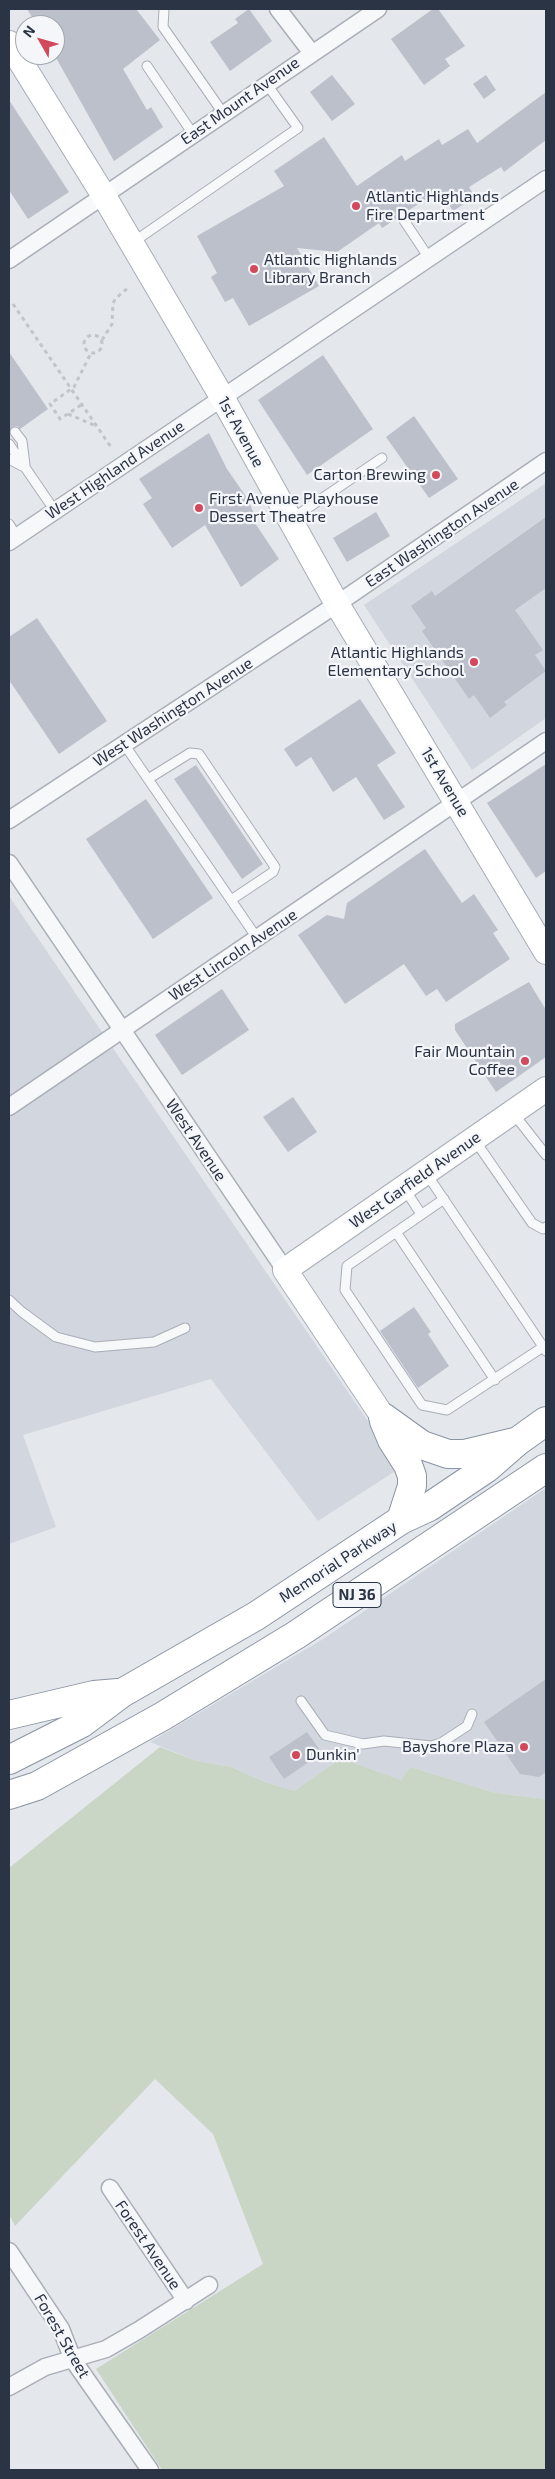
<!DOCTYPE html>
<style>
body{margin:0}
#map{position:relative;width:555px;height:2479px;overflow:hidden;background:#e4e7ec;font-family:"Exo 2",sans-serif}
canvas{display:block}
.frame{position:absolute;inset:0;border:10px solid #2b3445;pointer-events:none}
.north{position:absolute;left:15px;top:15px;width:50px;height:50px;box-sizing:border-box;background:#f4f6f9;border:1px solid #a4a8b1;border-radius:50%;rotate:308deg;font-size:14px;font-weight:700;line-height:20px;text-align:center;color:#2b3445}
.north::after{content:'';display:block;margin:auto;width:18px;height:22px;background:#d1495b;clip-path:polygon(50% 0,100% 100%,50% 72%,0 100%)}
</style>
<div id="map">
<canvas width="555" height="2479"></canvas>
<div class="frame"></div>
<div class="north">N</div>
</div>
<script>
const ctx = document.querySelector('canvas').getContext('2d');
ctx.lineJoin = 'round';
function paint(path, color) { ctx.fillStyle = color; ctx.fill(path, 'evenodd'); }
const poly = rows => new Path2D(rows.map(r => 'M' + r).join(''));
function stroke(path, color, width, dash) { ctx.strokeStyle = color; ctx.lineWidth = width; ctx.lineCap = dash ? 'butt' : 'round'; ctx.setLineDash(dash || []); ctx.stroke(path); }
function label(font, color, halo, rows, align = 'center') {
  ctx.font = font + ' "Exo 2",sans-serif'; ctx.lineWidth = 4.5; ctx.setLineDash([]); ctx.textBaseline = 'middle'; ctx.strokeStyle = halo; ctx.fillStyle = color; for (const [text, x, y, turn = 0] of rows) {
    ctx.save(); ctx.translate(x, y); ctx.rotate((+turn || 0) * Math.PI / 180); ctx.textAlign = isNaN(turn) ? turn : align; if (halo) ctx.strokeText(text, 0, 0); ctx.fillText(text, 0, 0); ctx.restore();
  }
}
const built = poly([
 [546,483,546,718,472,770,364,605],
 [9,896,400,1468,318,1521,211,1379,23,1435,56,1527,9,1544],
 [546,1488,546,1799,496,1793,410,1767,401,1780,341,1758,294,1791,265,1782,231,1767,194,1760,150,1742,323,1639]
]);
const green = poly([
 [160,1747,194,1760,231,1767,265,1782,294,1791,341,1758,401,1780,410,1767,496,1793,546,1799,546,2470,162,2470,96,2369,263,2264,213,2134,155,2079,15,2226,9,2214,9,1868]
]);
const building = poly([
 [27,9,136,9,160,40,123,69,147,110,151,107,163,127,114,161,55,56,55,25,37,25],
 [249,9,272,41,230,71,210,42,238,23,235,19],
 [433,9,438,9,465,46,445,59,450,66,424,85,391,39],
 [332,75,355,104,332,121,310,92],
 [486,75,496,90,484,99,473,84],
 [546,92,546,140,504,172,501,167,469,187,475,197,453,211,440,190,406,212,398,211,395,214,396,219,382,228,379,223,337,252,297,248,319,286,249,326,233,298,225,302,211,277,217,273,197,236,284,186,274,171,324,137,357,186,402,155,405,161,439,139,442,145,468,129,477,143],
 [9,100,69,192,28,219,9,190],
 [9,352,48,409,20,429,17,426,12,427,9,437],
 [323,355,373,429,307,475,258,400],
 [414,416,458,479,429,498,386,437],
 [209,433,227,469,247,498,256,518,253,520,279,559,241,587,205,525,172,548,143,504,152,498,139,479],
 [376,512,390,536,347,562,333,538],
 [546,517,546,588,515,610,543,650,535,655,546,671,504,702,507,705,490,718,474,695,469,699,422,631,426,628,411,606,432,591,435,596],
 [37,618,107,721,59,754,9,680,9,637],
 [360,699,396,753,377,765,405,807,384,820,356,777,333,792,311,757,296,767,284,749],
 [546,764,546,871,536,878,487,803],
 [196,765,263,864,242,879,174,779],
 [146,799,213,898,153,939,86,839],
 [425,849,462,903,474,894,498,930,493,933,510,959,446,1002,437,989,426,996,404,964,345,1004,298,935,327,915,344,919,347,903],
 [529,982,546,1010,546,1057,496,1092,455,1030,455,1024],
 [222,989,249,1030,182,1075,155,1035],
 [293,1097,317,1132,288,1152,263,1117],
 [414,1307,431,1332,428,1334,449,1366,418,1388,380,1331],
 [546,1679,546,1772,539,1777,520,1774,484,1722],
 [307,1732,322,1753,284,1779,269,1757]
]);
const path = poly([
 [13,304,111,447],
 '84 344a9 9 0 1 1 18 0a9 9 0 1 1-18 0Z',
 [102,340,112,324,113,304,115,299,129,287],
 [81,405,60,419,50,404,74,387,91,353],
 [68,414,96,426]
]);
const lane = poly([
 [164,9,163,27,223,113],
 [147,66,193,134],
 [401,216,429,258],
 [132,243,298,128,266,83],
 [15,432,22,441,25,465],
 [9,444,55,511],
 [9,459,22,466],
 [290,520,382,458],
 [9,524,17,537],
 [124,744,148,779,231,900,273,872,275,867,199,754,190,753,148,779],
 [231,900,257,938],
 [513,1113,546,1155],
 [474,1139,532,1223,543,1229,546,1227],
 [426,1173,546,1351],
 [404,1188,421,1214],
 [444,1199,347,1266,345,1290,422,1405,447,1410,543,1347],
 [396,1232,495,1380],
 [9,1300,22,1312,56,1337,95,1347,154,1342,185,1328],
 [301,1701,325,1735,363,1744,384,1741,431,1746,441,1743,467,1726,472,1714]
]);
const street = poly([
 [278,9,311,52],
 [9,260,378,9],
 [9,542,546,179],
 [9,820,337,604,546,461],
 [9,863,285,1270],
 [9,1107,546,741],
 [110,2188,186,2301],
 [9,2251,61,2329,73,2360,150,2470],
 [9,2387,45,2367,106,2349,139,2330,209,2285]
]);
const secondary = poly([
 [9,43,104,196,222,397,337,604,546,952],
 [383,1417,285,1270,546,1089]
]);
const highway = poly([
 [383,1417,422,1445,448,1454,464,1454,514,1442],
 [384,1421,392,1440,408,1465,412,1476,412,1486,401,1520],
 [9,1715,94,1695,118,1693],
 [9,1760,82,1723,122,1693,256,1616,401,1520,429,1507,487,1468,518,1441,546,1421],
 [9,1795,37,1786,163,1716,296,1635,546,1468]
]);
const markers = [
 [356,206,5,"#d1495b"],
 [254,269,5,"#d1495b"],
 [436,475,5,"#d1495b"],
 [199,508,5,"#d1495b"],
 [474,662,5,"#d1495b"],
 [525,1061,5,"#d1495b"],
 [524,1747,5,"#d1495b"],
 [296,1755,5,"#d1495b"]
];
const shields = [
 [357,1595,48]
];
const shieldNames = [
 ["NJ 36",357,1595]
];
const streetNames = [
 ["East Mount Avenue",240,101,-35],
 ["1st Avenue",241,432,61],
 ["West Highland Avenue",115,470,-34],
 ["East Washington Avenue",442,533,-34],
 ["West Washington Avenue",173,712,-33],
 ["1st Avenue",445,782,59],
 ["West Lincoln Avenue",233,955,-34],
 ["West Avenue",196,1140,56],
 ["West Garfield Avenue",415,1180,-35],
 ["Memorial Parkway",338,1562,-33],
 ["Forest Avenue",148,2245,56],
 ["Forest Street",62,2336,60]
];
const poiNames = [
 ["Atlantic Highlands",366,197],
 ["Fire Department",366,215],
 ["Atlantic Highlands",264,260],
 ["Library Branch",264,278],
 ["Carton Brewing",426,475,"right"],
 ["First Avenue Playhouse",209,499],
 ["Dessert Theatre",209,517],
 ["Atlantic Highlands",464,653,"right"],
 ["Elementary School",464,671,"right"],
 ["Fair Mountain",515,1052,"right"],
 ["Coffee",515,1070,"right"],
 ["Bayshore Plaza",514,1747,"right"],
 ["Dunkin'",306,1755]
];
paint(built, '#d2d6de');
paint(green, '#c9d6c5');
paint(building, '#bbc0ca');
stroke(lane, '#a9aeb7', 11);
stroke(street, '#a9aeb7', 19);
stroke(secondary, '#a9aeb7', 26);
stroke(highway, '#8b94a3', 30);
stroke(path, '#c2c5cb', 3, [4, 4]);
stroke(lane, '#f7f8fa', 9);
stroke(street, '#f7f8fa', 16);
stroke(secondary, '#fff', 24);
stroke(highway, '#fff', 28);
for (const [x, y, r, color] of markers) { const dot = new Path2D(); dot.arc(x, y, r, 0, 2 * Math.PI); ctx.fillStyle = color; ctx.fill(dot); stroke(dot, '#f4f6f9', 2); }
for (const [x, y, w] of shields) { const box = new Path2D(); box.roundRect(x - w / 2, y - 12.5, w, 25, 4); ctx.fillStyle = '#f4f6f9'; ctx.fill(box); stroke(box, '#2b3445', 1); }
label('bold 15px', '#2b3445', null, shieldNames);
label('16px', '#2b3445', '#f4f6f9', streetNames);
label('16px', '#2b3445', '#f4f6f9', poiNames, 'left');
</script>
